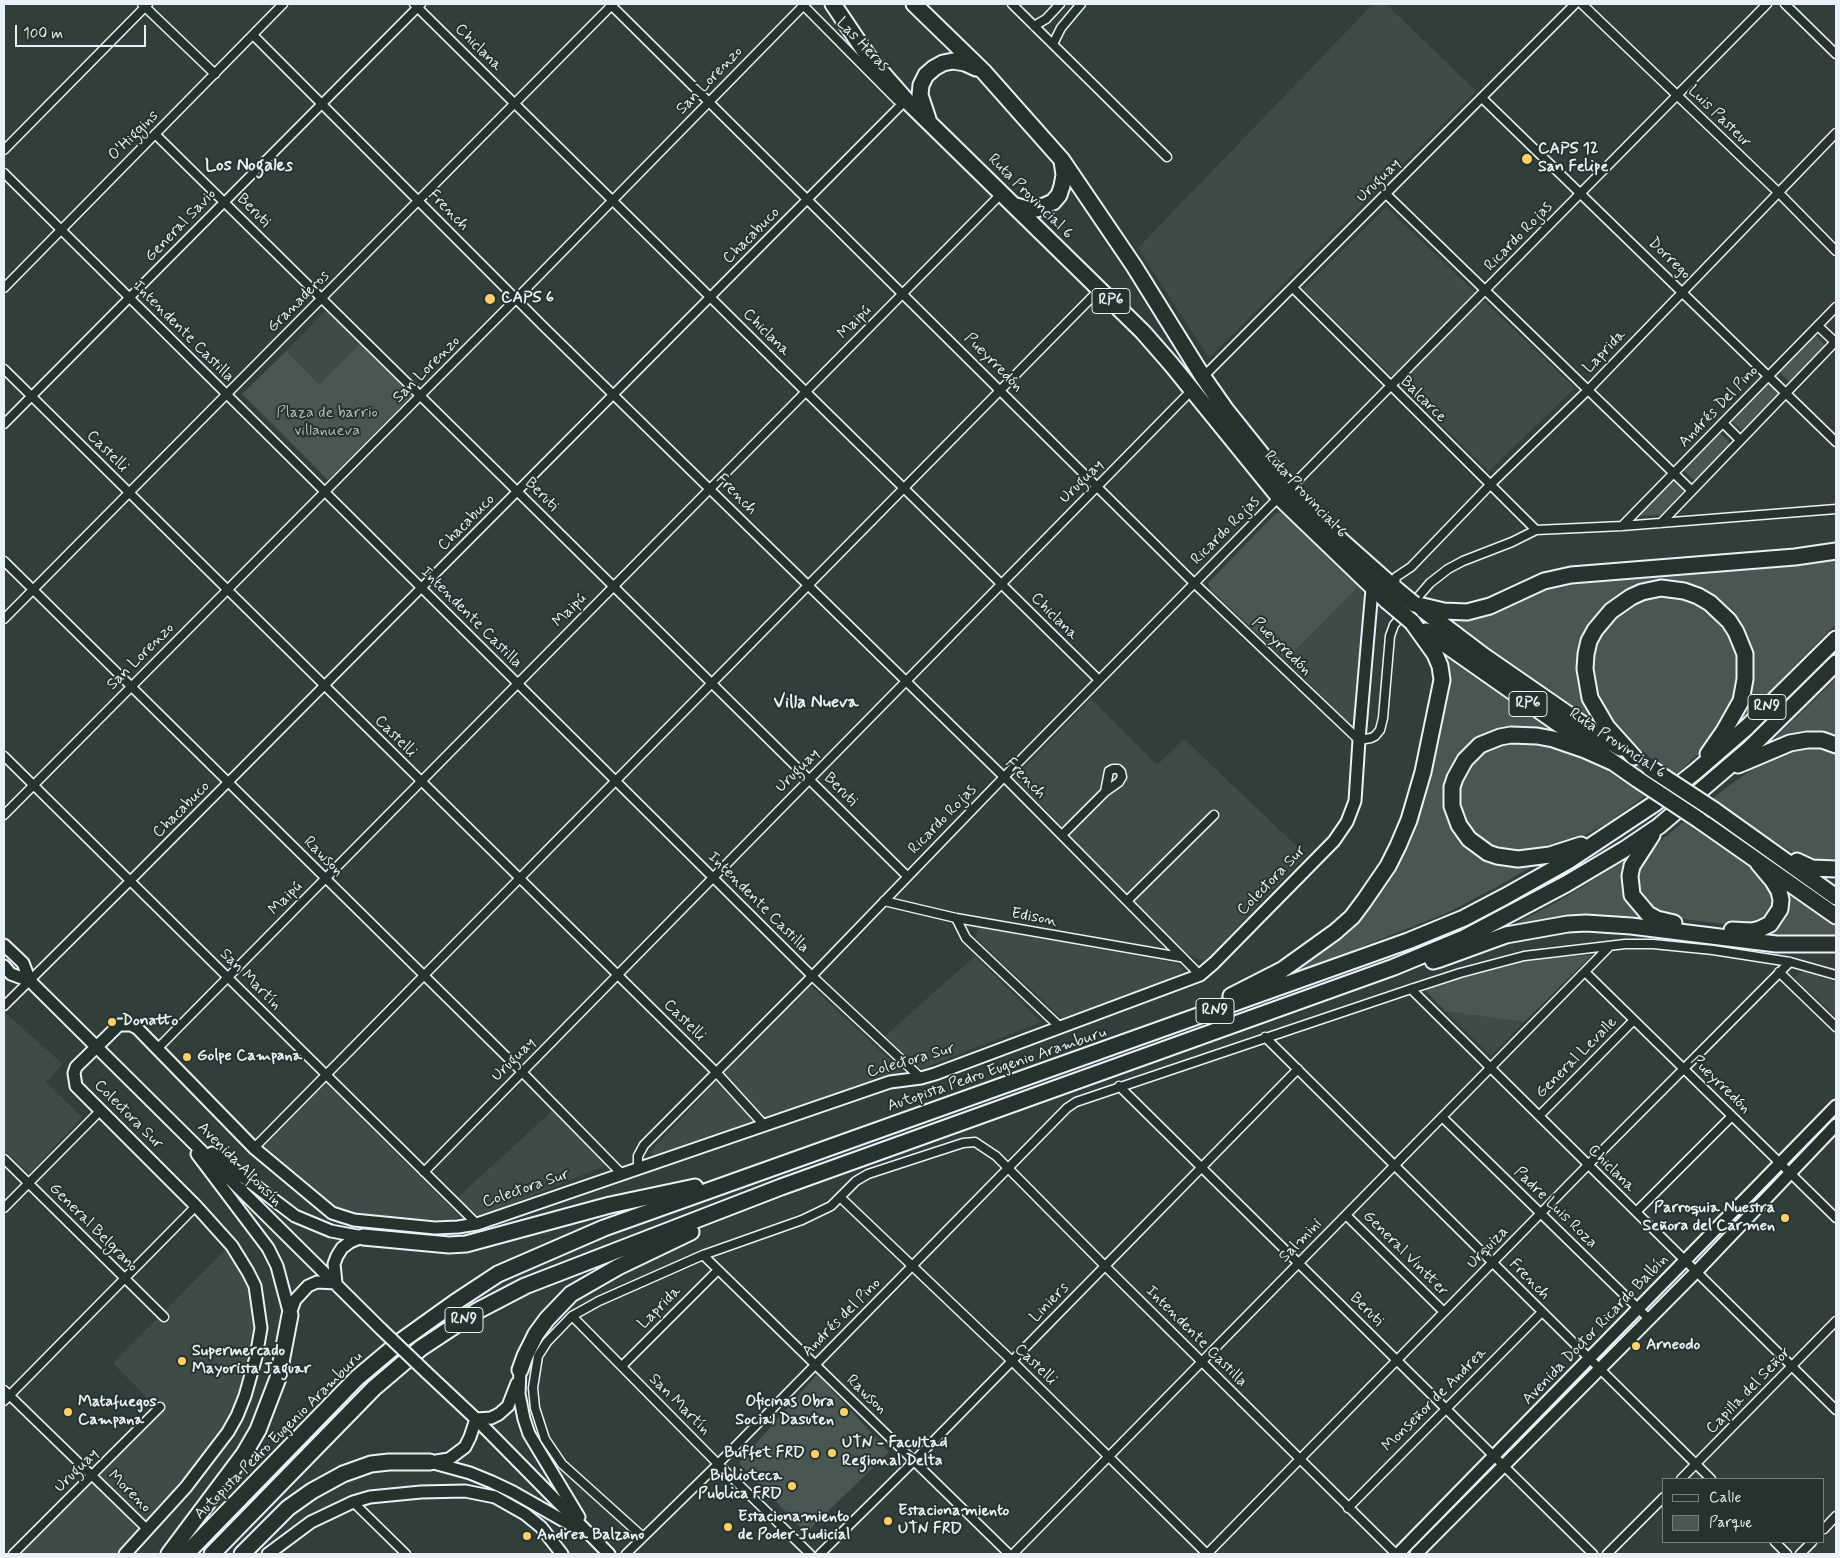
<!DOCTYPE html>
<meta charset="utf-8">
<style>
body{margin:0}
#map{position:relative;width:1840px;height:1558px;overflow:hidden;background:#323e39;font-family:Mynerve,sans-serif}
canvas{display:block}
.frame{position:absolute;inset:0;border:5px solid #e8f1f8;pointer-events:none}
.legend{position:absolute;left:1662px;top:1478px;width:162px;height:65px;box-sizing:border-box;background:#26332d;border:1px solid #747f7e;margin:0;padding:6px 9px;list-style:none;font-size:15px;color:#e8f1f8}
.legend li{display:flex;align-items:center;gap:10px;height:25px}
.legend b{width:25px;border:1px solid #747f7e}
.scale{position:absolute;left:15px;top:25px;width:131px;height:22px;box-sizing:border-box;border:2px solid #e8f1f8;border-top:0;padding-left:6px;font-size:15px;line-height:18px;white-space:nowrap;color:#e8f1f8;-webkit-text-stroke:4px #26332d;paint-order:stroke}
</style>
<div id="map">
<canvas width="1840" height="1558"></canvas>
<div class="frame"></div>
<ul class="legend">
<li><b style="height:6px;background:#26332d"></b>Calle</li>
<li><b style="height:14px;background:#495651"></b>Parque</li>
</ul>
<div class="scale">100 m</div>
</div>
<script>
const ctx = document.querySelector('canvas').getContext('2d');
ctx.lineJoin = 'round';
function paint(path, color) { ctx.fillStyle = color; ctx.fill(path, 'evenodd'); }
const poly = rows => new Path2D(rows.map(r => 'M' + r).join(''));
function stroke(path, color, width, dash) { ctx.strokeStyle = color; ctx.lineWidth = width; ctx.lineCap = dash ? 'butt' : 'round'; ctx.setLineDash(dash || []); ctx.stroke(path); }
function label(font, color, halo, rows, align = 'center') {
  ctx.font = font + ' Mynerve,sans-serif'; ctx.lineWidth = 4; ctx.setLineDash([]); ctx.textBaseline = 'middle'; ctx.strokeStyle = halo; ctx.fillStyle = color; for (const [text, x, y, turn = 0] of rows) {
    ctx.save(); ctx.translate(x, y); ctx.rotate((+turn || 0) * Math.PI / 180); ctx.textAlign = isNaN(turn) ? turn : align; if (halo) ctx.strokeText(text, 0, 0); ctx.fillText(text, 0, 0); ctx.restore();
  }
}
const built = poly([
 [1373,4,1386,4,1476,91,1209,358,1138,248],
 [1386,207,1575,388,1489,471,1303,289],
 [326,310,360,344,319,384,286,351],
 [1360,585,1365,602,1354,719,1348,723,1286,660],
 [1091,699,1157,765,1184,739,1306,855,1204,962,1181,950,1014,778],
 [978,927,1176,963,1184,970,1175,977,1062,1018,976,938],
 [975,956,1041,1022,921,1069,885,1036],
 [1803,971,1836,982,1836,1016,1794,978],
 [811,986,902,1071,653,1156,650,1152,725,1072],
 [1445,1011,1524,1022,1491,1056],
 [4,1012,63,1064,46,1082,82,1117,29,1174,4,1149],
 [326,1083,460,1217,450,1220,381,1218,335,1207,265,1146],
 [552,1111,607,1165,480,1217,457,1198],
 [225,1250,231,1255,249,1289,255,1323,252,1348,243,1390,225,1428,150,1518,115,1554,21,1554,162,1413,113,1363]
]);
const green = poly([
 [1815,334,1825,345,1791,383,1778,371],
 [360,344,412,395,328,480,242,394,286,351,319,384],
 [1768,383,1780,395,1744,432,1731,421],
 [1719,432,1731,444,1695,481,1682,469],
 [1671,480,1684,490,1661,515,1636,516],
 [1276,513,1285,513,1360,585,1286,660,1212,591,1208,583],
 [1836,555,1836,624,1737,724,1735,724,1742,629,1666,582,1591,628,1590,718,1464,633,1441,615,1554,582],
 [1659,593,1686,596,1722,619,1741,658,1736,703,1705,748,1681,770,1606,824,1579,838,1559,846,1519,853,1494,848,1473,836,1458,808,1457,786,1472,757,1502,740,1546,742,1594,762,1630,783,1423,623,1425,620,1546,705,1646,771,1657,763,1622,735,1613,725,1596,698,1591,661,1598,636,1622,607],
 [1442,654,1561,735,1500,730,1479,738,1456,761,1460,838,1541,861,1500,885,1447,913,1269,983,1318,950,1397,856],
 [1836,678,1836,739,1765,748],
 [1817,745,1836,750,1836,863,1824,864,1799,856,1780,845,1720,804,1695,826,1764,876,1775,891,1774,910,1761,922,1739,926,1675,918,1657,913,1637,892,1636,874,1639,866,1650,850,1677,827,1730,785,1760,764,1786,750],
 [1629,858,1626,874,1653,922,1758,936,1786,889,1836,924,1836,940,1789,941,1660,927,1501,931,1557,902],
 [1592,955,1524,1022,1445,1011,1424,989,1462,975,1524,959],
 [1778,1172,1782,1174,1700,1260,1697,1260,1697,1256],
 [1680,1273,1683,1273,1683,1276,1653,1307,1650,1307,1650,1304],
 [1633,1321,1637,1321,1637,1324,1605,1356,1603,1356,1603,1352],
 [1586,1370,1590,1372,1505,1458,1504,1457,1504,1454],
 [817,1374,889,1452,806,1533,739,1463],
 [1490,1468,1492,1468,1492,1471,1410,1554,1406,1554]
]);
const street = poly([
 [142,4,215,74],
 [414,4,806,392,1099,680],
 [610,4,1194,583,1359,740,1371,738,1375,736,1380,730,1383,718,1390,636,1394,625,1404,613],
 [802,4,897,100],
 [1012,4,1167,157],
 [1582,4,1779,193,1836,251],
 [1785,4,1836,54],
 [1034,26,1046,19,1060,4],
 [253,35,544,327,1004,777,1200,975],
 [1053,44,1061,28,1081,4],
 [1482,98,1836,442],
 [155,134,907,876],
 [4,150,148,4],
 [4,173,812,976,921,1078],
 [1386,194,1691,490],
 [4,288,283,4],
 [1293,288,1536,530],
 [1818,326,1835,342],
 [4,369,716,1072,765,1126],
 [1203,377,1575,4],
 [1723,423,1740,440],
 [4,424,421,4],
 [1290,488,1767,4],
 [1661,523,1836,341],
 [1622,526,1836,307],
 [4,561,522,1072,621,1173],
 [1394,588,1396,577,1411,567,1490,485,1588,390,1836,133],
 [1412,604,1430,583,1448,569,1463,561,1512,542,1536,530,1622,526,1836,509],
 [4,619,613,4],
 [4,756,477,1224],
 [4,815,516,299,804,5],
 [1062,835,1105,792,1119,782,1122,777,1121,772,1118,769,1113,769,1109,771,1105,792],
 [884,901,956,918,1180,957],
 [1127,901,1214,815],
 [956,918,966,938,1060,1027],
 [1585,972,1836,1218],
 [1779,972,1836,1027],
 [1411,989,1836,1410],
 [4,1006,130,881,906,100],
 [1265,1037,1711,1479],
 [158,1048,1002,193],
 [1119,1086,1593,1554],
 [1539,1116,1634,1020],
 [1442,1117,1649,1319],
 [254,1148,1099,290],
 [4,1159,164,1317],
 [638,1168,638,1156,644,1145,812,976,1004,777,1279,497],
 [424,1172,1192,390],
 [841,1198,1012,1361,1207,1554],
 [4,1208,100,1111],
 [1636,1212,1732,1116],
 [1346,1215,1444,1312],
 [703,1255,1009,1554],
 [572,1316,718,1464,810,1554],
 [622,1366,718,1270],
 [4,1390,148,1530],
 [4,1401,196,1206],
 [1681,1479,1836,1321],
 [353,1502,406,1554],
 [1348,1508,1542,1312],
 [1824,1529,1836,1516],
 [643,1537,562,1464,545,1439,535,1408,533,1388,538,1356,547,1342,572,1316,599,1301,703,1255,802,1220,831,1206,856,1181,868,1174,963,1143,975,1142,996,1156,1105,1266,1396,1554],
 [1775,1542,1787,1554],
 [13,1554,160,1407],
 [626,1554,718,1464,1067,1108,1076,1102,1411,989,1460,973,1524,956,1625,944,1653,944,1713,950,1790,962,1836,975],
 [820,1554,914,1461,1298,1069],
 [1013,1554,1609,947],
 [1207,1554,1588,1165,1790,962],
 [1607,1554,1664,1497],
 [1800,1554,1812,1542]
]);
const secondary = poly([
 [4,945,23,963,30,981,381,1329],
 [4,966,11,974,30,981],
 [212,1153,295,1216,331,1231,363,1237],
 [197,1154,268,1248,277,1266,290,1315],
 [336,1283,334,1264,337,1256,342,1248,350,1242,362,1237],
 [290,1314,295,1300,308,1286,317,1282,336,1283],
 [520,1370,519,1394,524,1419,529,1434,579,1517],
 [426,1372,476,1419,609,1554],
 [476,1419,491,1418,499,1414,508,1406,517,1383],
 [436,1461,449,1459,465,1447,470,1437,476,1419],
 [430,1462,470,1473,492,1482,513,1492,578,1529],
 [125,1554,186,1487,228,1432,237,1416,245,1396,256,1357,261,1328,255,1286,248,1272,232,1246,196,1206,76,1086,74,1073,76,1067,119,1025,131,1025,137,1028,254,1148,332,1213,354,1220,435,1228,458,1227,477,1224,890,1082,921,1078,935,1074,1200,975,1214,963,1334,841,1347,822,1355,801,1359,740,1372,589],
 [268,1554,311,1522,353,1502,370,1497,421,1492,465,1491,495,1497,525,1514,541,1527,562,1554],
 [1398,1554,1836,1106],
 [1416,1554,1696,1272,1836,1125]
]);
const highway = poly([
 [833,4,870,59,906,100,1143,332,1171,364,1279,497,1387,601],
 [914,4,984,72,1062,160,1134,266,1203,377,1226,410,1262,455,1290,488,1326,527,1397,590],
 [928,119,920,95,921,85,926,75,934,68,943,63,953,61,965,63,976,68],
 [1016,206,1027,209,1037,209,1053,202,1059,195,1062,186,1064,175,1062,161],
 [1414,604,1444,611,1467,612,1490,606,1544,581,1571,575,1795,557,1836,551],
 [1422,609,1484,656,1591,730,1620,748],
 [1426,631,1637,779],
 [1634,757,1607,727,1590,698,1585,669,1586,654,1589,641,1595,630,1611,611,1631,597,1642,592,1661,588,1684,591,1698,596,1710,603,1729,621,1736,632,1745,654,1745,679,1741,701,1724,731,1708,754],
 [1738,765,1790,743,1807,740,1822,740,1836,745],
 [1714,810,1836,897],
 [1699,820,1836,916],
 [1652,835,1632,866,1630,876,1632,895,1648,914,1657,919,1674,923],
 [1581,845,1550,855,1518,859,1497,856,1488,853,1469,839,1459,825,1452,806,1452,787,1455,778,1465,760,1480,745,1500,737,1511,735,1537,736,1553,739,1585,750,1612,762],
 [1797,861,1812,868,1836,869],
 [1732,930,1752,931,1760,929,1770,924,1780,909,1781,900,1779,891,1773,881,1758,863],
 [1433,961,1440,959,1506,935,1568,924,1586,923,1631,926,1776,944,1836,944],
 [1231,996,1282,970,1335,932,1352,917,1364,901,1388,866,1398,846,1409,820,1423,772,1442,680,1440,666,1435,654,1412,622],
 [363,1237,449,1245,466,1244,610,1205,695,1187],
 [520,1370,525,1356,536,1334,547,1319,571,1294,618,1267,691,1232],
 [169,1554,244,1454,258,1430,278,1378,290,1315],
 [186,1554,357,1378,401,1341,454,1303,498,1274,604,1228,1408,941,1464,918,1504,897,1568,861,1654,804,1695,772,1747,727,1836,639],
 [212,1554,374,1388,421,1348,477,1311,525,1286,781,1187,1394,967,1464,938,1566,884,1625,849,1659,826,1749,749,1836,663],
 [242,1554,288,1508,312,1491,343,1474,371,1464,389,1462,430,1462]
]);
const secondaryBridge = poly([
 [381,1329,426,1372]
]);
const highwayBridge = poly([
 [1397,590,1414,604],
 [1387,601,1412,622],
 [1650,768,1714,810],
 [1637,779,1699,820]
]);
const markers = [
 [1527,159,6,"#ffd166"],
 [490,299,6,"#ffd166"],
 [112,1022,5,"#ffd166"],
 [187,1057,5,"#ffd166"],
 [1785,1218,5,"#ffd166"],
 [1636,1346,5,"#ffd166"],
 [182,1361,5,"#ffd166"],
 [68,1412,5,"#ffd166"],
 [844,1412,5,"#ffd166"],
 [832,1453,5,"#ffd166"],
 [815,1454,5,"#ffd166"],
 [792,1486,5,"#ffd166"],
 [888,1521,5,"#ffd166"],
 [728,1527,5,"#ffd166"],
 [527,1536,5,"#ffd166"]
];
const shields = [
 [1111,301,38],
 [1528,704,38],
 [1767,707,38],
 [1215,1011,38],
 [464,1320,38]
];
const shieldNames = [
 ["RP6",1111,301],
 ["RP6",1528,704],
 ["RN9",1767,707],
 ["RN9",1215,1011],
 ["RN9",464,1320]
];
const streetNames = [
 ["Las Heras",862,45,46],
 ["Chiclana",478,48,45],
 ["San Lorenzo",710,81,-46],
 ["Luis Pasteur",1719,117,44],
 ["O'Higgins",134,136,-45],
 ["Uruguay",1379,181,-45],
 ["Ruta Provincial 6",1030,197,45],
 ["Beruti",253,211,45],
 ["French",448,211,45],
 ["General Savio",181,226,-46],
 ["Chacabuco",752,236,-45],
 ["Ricardo Rojas",1519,237,-46],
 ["Dorrego",1669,259,44],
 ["Granaderos",299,302,-45],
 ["Maipú",855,323,-45],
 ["Intendente Castilla",183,332,45],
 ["Chiclana",766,333,45],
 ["Laprida",1605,352,-46],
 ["Pueyrredón",993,363,45],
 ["San Lorenzo",427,370,-45],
 ["Balcarce",1423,400,45],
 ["Andrés Del Pino",1719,407,-46],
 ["Castelli",107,452,45],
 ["Uruguay",1082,482,-45],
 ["Beruti",541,495,45],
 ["French",736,495,45],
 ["Ruta Provincial 6",1305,495,47],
 ["Chacabuco",467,523,-45],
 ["Ricardo Rojas",1226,531,-45],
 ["Maipú",570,611,-45],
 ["Chiclana",1054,617,45],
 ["Intendente Castilla",471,618,45],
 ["Pueyrredón",1281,647,44],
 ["San Lorenzo",141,657,-45],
 ["Castelli",395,737,45],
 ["Ruta Provincial 6",1617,744,34],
 ["Uruguay",798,771,-45],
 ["French",1025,779,45],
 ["Beruti",840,790,45],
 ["Chacabuco",182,810,-45],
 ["Ricardo Rojas",943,820,-46],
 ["Rawson",323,857,45],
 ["Colectora Sur",1272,881,-46],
 ["Maipú",286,899,-45],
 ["Intendente Castilla",758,903,45],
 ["Edison",1034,918,10],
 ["San Martín",250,980,45],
 ["Castelli",684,1021,45],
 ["General Levalle",1577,1058,-45],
 ["Uruguay",514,1060,-45],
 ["Colectora Sur",911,1061,-16],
 ["Autopista Pedro Eugenio Aramburu",997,1070,-19],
 ["Pueyrredón",1720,1085,44],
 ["Colectora Sur",128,1115,45],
 ["Avenida Alfonsín",239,1165,45],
 ["Chiclana",1611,1169,45],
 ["Colectora Sur",526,1189,-19],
 ["Padre Luis Roza",1555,1208,44],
 ["General Belgrano",93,1228,45],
 ["Salmini",1301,1241,-46],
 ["Urquiza",1488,1248,-46],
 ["General Vintter",1405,1254,45],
 ["French",1529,1280,45],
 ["Liniers",1050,1303,-46],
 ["Laprida",660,1308,-45],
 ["Beruti",1366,1310,45],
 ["Andrés del Pino",842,1318,-45],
 ["Avenida Doctor Ricardo Balbín",1596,1330,-46],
 ["Intendente Castilla",1196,1337,45],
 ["Castelli",1035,1365,44],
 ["Capilla del Señor",1749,1391,-46],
 ["Rawson",866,1395,44],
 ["Monseñor de Andrea",1435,1400,-45],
 ["San Martín",679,1405,45],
 ["Autopista Pedro Eugenio Aramburu",279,1436,-45],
 ["Uruguay",77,1471,-45],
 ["Moreno",129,1492,44]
];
const poiNames = [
 ["CAPS 12",1538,150],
 ["San Felipe",1538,168],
 ["CAPS 6",501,299],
 ["Donatto",122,1022],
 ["Golpe Campana",197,1057],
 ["Parroquia Nuestra",1775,1209,"right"],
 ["Señora del Carmen",1775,1227,"right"],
 ["Arneodo",1646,1346],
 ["Supermercado",192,1352],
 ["Mayorista Jaguar",192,1370],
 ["Matafuegos",78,1403],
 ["Campana",78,1421],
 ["Oficinas Obra",834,1403,"right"],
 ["Social Dasuten",834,1421,"right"],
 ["UTN - Facultad",842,1444],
 ["Regional Delta",842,1462],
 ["Buffet FRD",805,1454,"right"],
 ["Biblioteca",782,1477,"right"],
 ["Publica FRD",782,1495,"right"],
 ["Estacionamiento",898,1512],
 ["UTN FRD",898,1530],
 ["Estacionamiento",738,1518],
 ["de Poder Judicial",738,1536],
 ["Andrea Balzano",537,1536]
];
const parkNames = [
 ["Plaza de barrio",327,414],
 ["villanueva",327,432]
];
const neighbourhoodNames = [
 ["Los Nogales",249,166],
 ["Villa Nueva",816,703]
];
paint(built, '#3f4b46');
paint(green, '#495651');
stroke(street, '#e8f1f8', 11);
stroke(secondary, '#e8f1f8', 15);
stroke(highway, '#e8f1f8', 19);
stroke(street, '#26332d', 8);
stroke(secondary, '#26332d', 11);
stroke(highway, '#26332d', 15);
stroke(secondaryBridge, '#e8f1f8', 15, []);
stroke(highwayBridge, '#e8f1f8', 19, []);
stroke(secondaryBridge, '#26332d', 11);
stroke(highwayBridge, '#26332d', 15);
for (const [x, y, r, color] of markers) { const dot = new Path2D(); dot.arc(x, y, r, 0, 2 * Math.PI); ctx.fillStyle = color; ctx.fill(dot); stroke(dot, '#26332d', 2); }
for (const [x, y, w] of shields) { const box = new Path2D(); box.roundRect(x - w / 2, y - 12.5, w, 25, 4); ctx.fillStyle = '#26332d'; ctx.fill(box); stroke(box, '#e8f1f8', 1); }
label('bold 15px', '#e8f1f8', null, shieldNames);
label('16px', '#e8f1f8', '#26332d', streetNames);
label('bold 16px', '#e8f1f8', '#26332d', poiNames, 'left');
label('16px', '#b0bbbe', '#26332d', parkNames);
label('bold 18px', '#e8f1f8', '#26332d', neighbourhoodNames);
</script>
